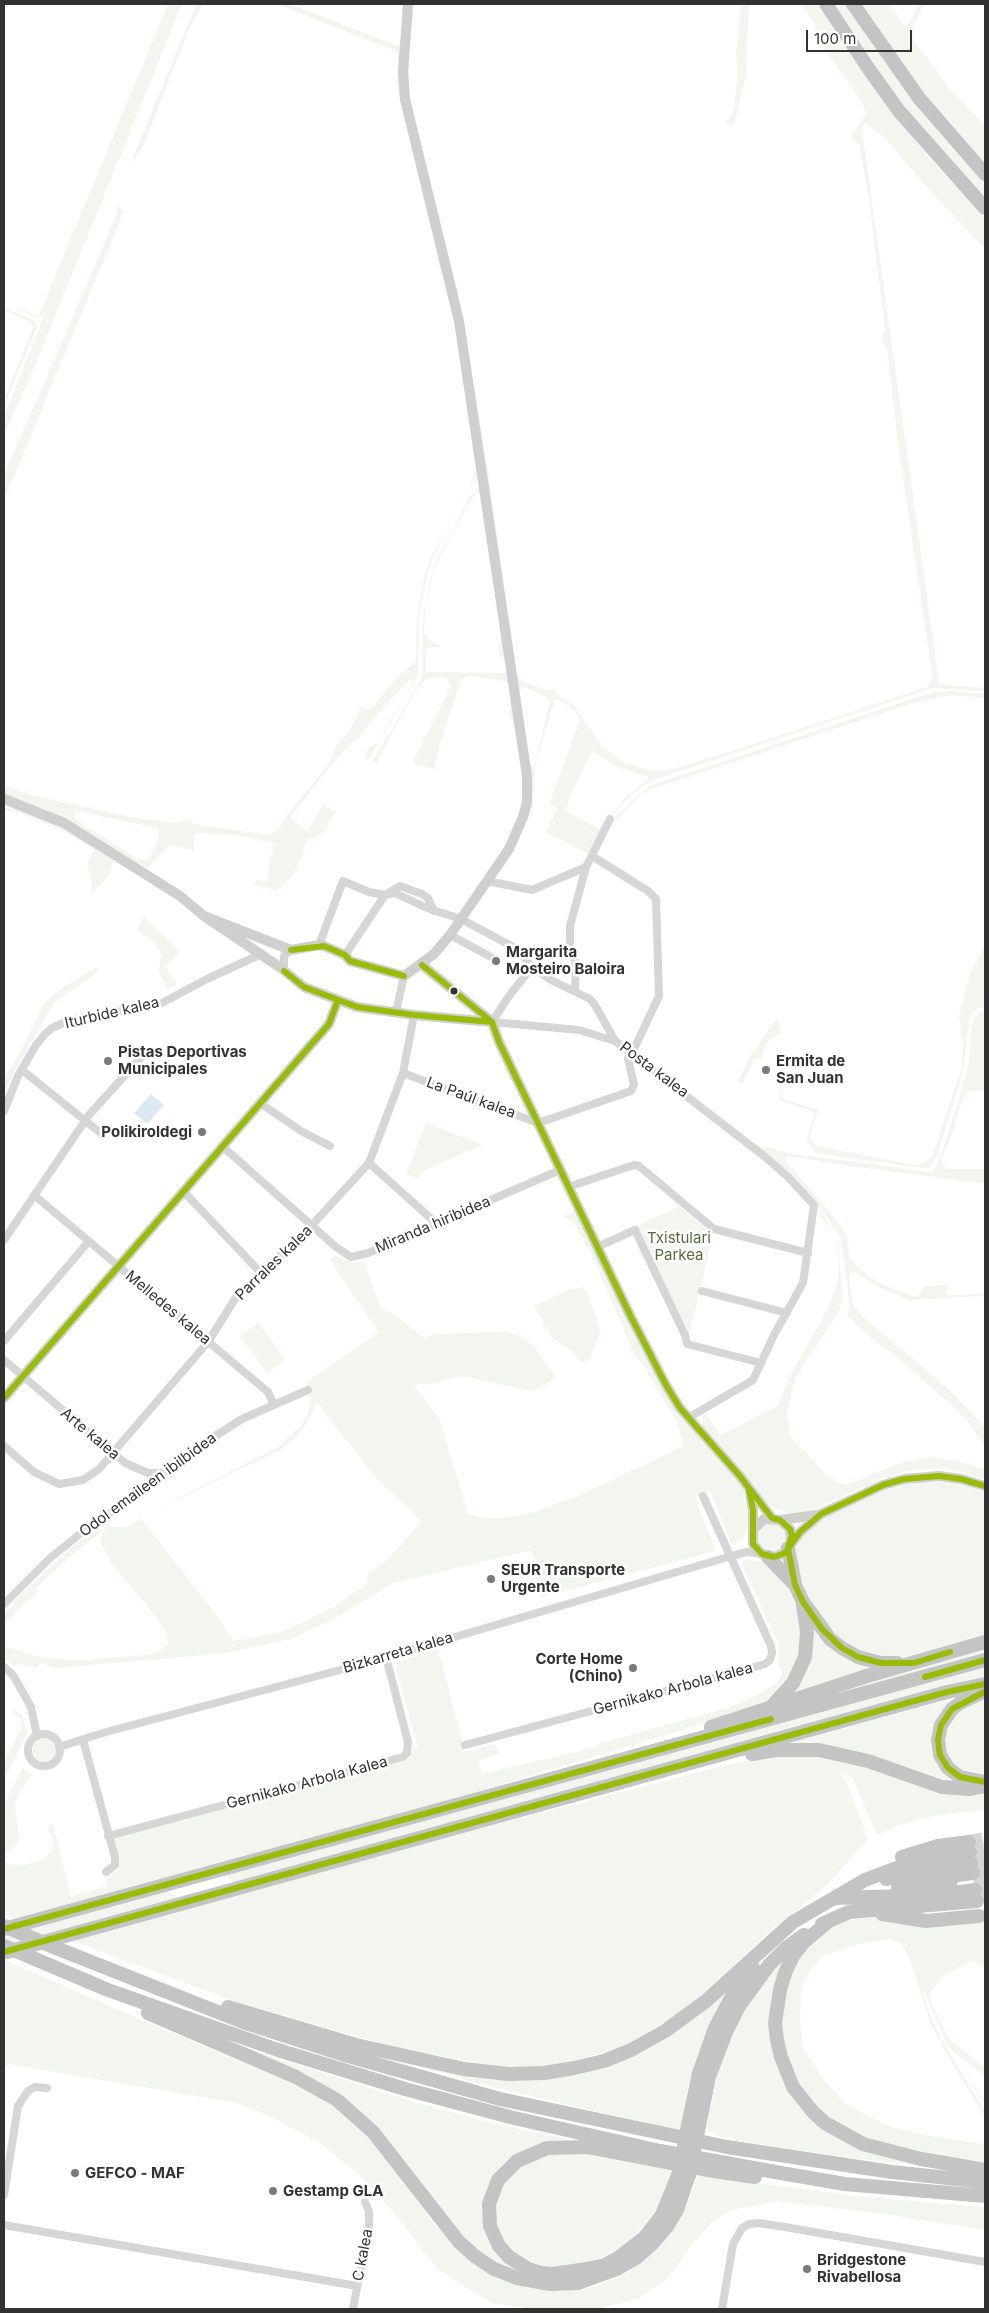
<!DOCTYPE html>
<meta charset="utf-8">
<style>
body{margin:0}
#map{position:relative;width:989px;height:2313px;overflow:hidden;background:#fff;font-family:Inter,sans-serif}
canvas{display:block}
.frame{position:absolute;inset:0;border:5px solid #323232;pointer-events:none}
.scale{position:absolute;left:806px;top:30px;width:106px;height:22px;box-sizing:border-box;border:2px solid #323232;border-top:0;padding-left:6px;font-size:15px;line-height:18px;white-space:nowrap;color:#323232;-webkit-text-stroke:4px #fff;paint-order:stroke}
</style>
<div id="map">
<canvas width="989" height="2313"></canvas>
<div class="frame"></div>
<div class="scale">100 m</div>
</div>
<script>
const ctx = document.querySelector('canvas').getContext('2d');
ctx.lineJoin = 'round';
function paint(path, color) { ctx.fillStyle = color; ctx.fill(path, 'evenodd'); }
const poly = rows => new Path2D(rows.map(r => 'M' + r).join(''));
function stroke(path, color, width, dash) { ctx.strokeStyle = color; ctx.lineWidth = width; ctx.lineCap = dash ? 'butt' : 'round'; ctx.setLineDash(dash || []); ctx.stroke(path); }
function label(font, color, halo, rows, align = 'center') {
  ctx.font = font + ' Inter,sans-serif'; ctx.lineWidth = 5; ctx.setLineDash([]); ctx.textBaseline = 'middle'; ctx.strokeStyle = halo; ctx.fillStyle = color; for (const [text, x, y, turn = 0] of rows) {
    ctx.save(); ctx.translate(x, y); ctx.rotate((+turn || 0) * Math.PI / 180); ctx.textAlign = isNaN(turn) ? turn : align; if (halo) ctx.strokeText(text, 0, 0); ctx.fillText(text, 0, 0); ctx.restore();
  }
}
const green = poly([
 [168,4,182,4,35,365,4,435,4,416,45,314,42,313,40,318,34,317,4,303,37,316,39,315],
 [196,4,203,4,188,32,143,147,130,165],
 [277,4,290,4,398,46,401,40,400,81,453,302,479,470,436,551,427,575,419,613,418,676,369,758,367,760,364,758,369,747,376,744,409,690,414,681,412,679,407,682,375,716,357,740,355,739,327,770,290,818,308,832,323,804,335,812,325,830,313,839,309,837,302,850,305,851,292,876,276,891,255,885,257,880,267,882,270,868,268,867,275,843,236,835,194,833,194,851,170,845,147,868,4,795,4,785,34,796,131,817,174,823,186,820,198,825,269,835,280,828,287,815,329,764,336,746,351,728,361,707,368,710,372,708,397,677,416,662,417,618,425,574,431,557,460,506,477,470,457,332,445,279,436,258,437,256,397,87,398,53,393,50],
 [77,811,156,828,159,834,156,846,149,858,144,861,131,855,75,819,74,815],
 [411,4,414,4,409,60,410,97,415,124,456,284,487,463,517,675,520,680,544,690,556,690,555,694,574,706,603,748,624,762,651,771,672,769,736,750,927,687,933,680,899,451,887,348,881,341,885,331,869,198,859,144,851,137,866,114,865,108,853,87,824,50,817,28,801,4,817,4,853,60,905,128,937,166,985,218,985,249,931,192,886,139,866,123,863,126,862,130,939,683,944,685,985,688,985,691,932,688,659,778,643,785,621,805,610,817,589,854,546,832,557,808,550,802,580,720,575,711,562,701,555,699,535,766,532,815,527,812,528,766,534,767,550,702,544,696,527,688,522,688,518,693,475,406,406,95],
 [592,751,618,767,649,778,626,797,599,829,565,811,571,793],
 [741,4,749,4,746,74,734,126,725,123,733,113,738,76,736,54],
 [831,4,848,4,985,180,985,200,895,97],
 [861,4,889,4,906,28,919,4,924,4,913,28,913,39,949,88,985,126,985,163,926,96,899,61],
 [117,206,124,211,4,500,4,475,95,266,117,212],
 [4,308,33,320,37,327,4,407,8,389,34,326,24,319,4,310],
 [479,489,482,489,483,493,508,655,506,659,497,653,500,650,499,643,502,638,493,571,482,499,480,493,476,492,450,536,433,573,426,603,424,626,425,634,430,641,442,647,426,648,426,672,510,673,525,781,522,810,513,834,505,832,511,830,517,819,521,805,523,779,517,733,509,713,512,702,511,686,505,681,472,676,464,678,460,682,439,747,434,769,412,763,451,687,448,679,442,677,427,678,416,690,379,757,378,763,373,761,423,676,423,618,428,589,432,573,438,557,471,495],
 [950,691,985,694,985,698,949,695,910,704,652,789,640,795,616,821,615,818,617,815,649,786,912,699,935,692],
 [4,808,19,809,56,823,114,859,108,877,91,893,92,882,87,864,95,850,63,831,23,814,4,810],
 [144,917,180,951,165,967,177,984,168,990,159,972,161,954,154,942,137,930],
 [985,944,985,1008,982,1007,976,1009,970,1015,963,1072,938,1153,933,1163,929,1167,922,1168,816,1153,806,1141,815,1112,784,1102,779,1099,782,1065,781,1096,785,1100,818,1110,809,1139,817,1146,919,1166,931,1158,962,1068,963,1046,959,1017,970,974],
 [97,967,100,970,53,1004,4,1091,4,1079,26,1042,43,1004,61,989],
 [984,1012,985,1090,967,1092,960,1106,953,1132,941,1160,946,1169,985,1169,985,1184,836,1164,789,1156,785,1160,841,1225,848,1240,849,1258,867,1275,883,1285,914,1296,921,1294,924,1286,949,1285,947,1295,985,1294,985,1296,908,1300,876,1286,858,1273,850,1273,849,1278,853,1306,863,1317,948,1389,985,1427,985,1446,968,1422,956,1409,898,1358,866,1334,847,1314,850,1306,841,1238,814,1199,758,1148,759,1145,792,1154,931,1172,935,1169,941,1156,966,1074,969,1060,972,1021,979,1013],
 [776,1019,778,1019,781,1032,767,1042,762,1053,762,1060,757,1058,753,1063,742,1084,738,1082,750,1057],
 [426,1123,476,1142,482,1145,425,1170,417,1178,406,1174],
 [679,1206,713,1235,689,1334,637,1226],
 [576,1211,656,1377,674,1406,743,1487,749,1508,748,1525,743,1539,732,1545,711,1493,708,1491,695,1499,716,1551,541,1597,532,1565,534,1560,531,1550,393,1583,331,1620,291,1639,226,1653,56,1668,40,1663,37,1668,21,1664,13,1665,4,1659,4,1646,42,1658,82,1660,147,1655,159,1652,168,1644,166,1632,152,1611,112,1564,100,1540,106,1527,125,1527,141,1519,221,1621,233,1641,278,1633,296,1626,332,1608,366,1585,368,1574,389,1558,422,1521,376,1478,317,1402,310,1417,297,1437,280,1450,146,1515,284,1444,283,1442,300,1427,308,1414,311,1397,306,1383,379,1332,330,1260,335,1256,354,1263,364,1261,381,1309,396,1316,425,1339,435,1334,506,1332,520,1336,534,1347,555,1376,550,1382,534,1391,461,1376,431,1384,418,1384,415,1387,439,1418,468,1514,483,1518,504,1518,531,1513,579,1496,680,1448,683,1441,676,1421,643,1365,631,1351,630,1344,592,1255,573,1221,563,1217],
 [819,1212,824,1216,838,1243,843,1298,839,1311,796,1377,787,1411,790,1437,825,1473,837,1482,846,1485,902,1462,932,1457,961,1462,985,1469,985,1480,959,1471,939,1468,908,1471,884,1478,810,1511,790,1514,771,1506,761,1497,702,1427,703,1416,705,1414,721,1435,778,1406,789,1378,828,1309,838,1280,839,1259,837,1244,834,1234,818,1213],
 [583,1287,588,1294,600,1331,589,1360,581,1362,572,1351,553,1339,534,1306,571,1289],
 [259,1323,285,1360,267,1373,240,1336],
 [919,1480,965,1485,985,1492,985,1638,916,1656,893,1658,858,1652,841,1642,815,1611,800,1582,795,1567,796,1552,801,1538,812,1525,823,1519,882,1491],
 '757 1538a15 15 0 1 1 30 0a15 15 0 1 1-30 0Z',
 [99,1526,100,1533,69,1557,37,1587,37,1593,25,1602,4,1625,4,1614,14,1605,13,1602,65,1553],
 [745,1559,765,1562,787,1585,798,1608,802,1655,781,1690,766,1702,736,1714,403,1814,17,1919,4,1913,4,1863,20,1866,45,1859,54,1846,48,1825,53,1824,71,1897,107,1886,106,1877,118,1871,119,1864,115,1838,405,1761,410,1757,413,1749,418,1748,396,1668,398,1662,438,1649,465,1752,495,1744,499,1753,478,1761,482,1774,597,1747,597,1744,725,1709,753,1697,777,1683,782,1674,778,1661,778,1643,742,1565],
 [810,1622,879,1665,787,1697],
 [985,1645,985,1654,802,1703],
 [985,1665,985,1678,236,1883,228,1876,230,1873],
 [985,1697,985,1778,965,1774,947,1758,943,1736,953,1714],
 [957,1699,934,1740,961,1781,946,1785,792,1745,793,1743,802,1740,935,1703],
 [13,1709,22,1714,27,1733,4,1779,4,1762,22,1726,20,1718,11,1713],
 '33 1750a12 12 0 1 1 24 0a12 12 0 1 1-24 0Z',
 [770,1756,838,1757,985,1790,985,1810,935,1815,897,1826,877,1835,853,1778,840,1772,847,1783,868,1839,826,1886,768,1933,717,1982,684,2009,647,2033,618,2048,577,2060,537,2067,499,2067,394,2047,237,2002,70,1940,494,1825,726,1765],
 [23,1768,32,1775,18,1794,15,1806,19,1838,15,1847,4,1852,4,1805],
 [165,1890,175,1895,174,1899,4,1947,4,1934],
 [872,1917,930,1928,985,1922,985,1969,975,1961,968,1963,946,1974,930,1992,932,2004,948,2038,985,2068,985,2077,948,2047,926,1995,922,1991,928,2010,942,2040,985,2112,985,2117,950,2060,930,2022,911,1962,900,1942,888,1939,857,1944,824,1955,813,1966,801,1988,800,2017,803,2048,823,2079,846,2104,887,2126,924,2135,985,2144,985,2164,897,2148,842,2129,822,2113,795,2080,781,2035,784,1991,802,1951,823,1932,848,1920],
 [4,1960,160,2028,299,2085,331,2105,360,2128,390,2162,435,2225,460,2251,478,2266,501,2280,530,2288,563,2291,594,2287,627,2273,655,2251,672,2232,690,2198,698,2175,854,2196,985,2207,985,2230,884,2214,776,2201,731,2210,712,2222,689,2248,675,2269,664,2281,639,2298,598,2309,531,2309,492,2303,438,2269,393,2211,354,2170,320,2143,272,2117,237,2103,8,2064,4,2068],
 [780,1961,783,1963,774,2046,824,2127,934,2166,876,2161,776,2147,716,2136,716,2132,706,2131,720,2063,742,2011],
 [741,1976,711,2022,698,2054,688,2086,681,2131,488,2086,386,2057,492,2077,591,2069],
 [242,2047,414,2102,493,2123,571,2140,531,2147,511,2157,501,2166,491,2182,484,2229,539,2277,517,2272,497,2264,472,2248,373,2124],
 [955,2058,985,2102,985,2105],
 [552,2152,594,2153,673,2169,666,2193,655,2212,638,2233,624,2246,597,2259,572,2266,555,2268,538,2266,521,2260,500,2238,493,2207,497,2191,519,2165]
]);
const water = poly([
 [151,1094,164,1105,147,1124,134,1113]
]);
const highwayTunnel = poly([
 [969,1842,985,1839],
 [970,1852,985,1850],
 [971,1863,985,1861],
 [973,1873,985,1871],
 [974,1884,985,1882],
 [976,1894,985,1893]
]);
const street = poly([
 [592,856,648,891,656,899,659,996,635,1047,630,1051],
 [487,881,532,890,586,867,610,819],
 [450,935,491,957],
 [319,945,343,881,369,892,385,895,395,893,427,908,461,919,517,949,532,967,551,980,590,999,595,1005,615,1041],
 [345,955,385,895,400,886,422,894,428,898,434,911],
 [532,967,509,996,492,1022,579,1030,615,1041,764,1156,788,1177,814,1205,803,1283,774,1335,753,1380,688,1418],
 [284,971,284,956,291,950],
 [575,991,576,963,570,949,570,926,586,867],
 [396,1012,404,976],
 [22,1070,103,1135],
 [403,1073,538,1123,631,1091,634,1085,628,1059,630,1051],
 [260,1103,301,1131,330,1146],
 [4,1111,18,1076,36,1045,45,1034,52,1028,68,1021,160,1004,207,979,259,955],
 [222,1146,336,1247,351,1257,368,1253,560,1170],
 [369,1163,436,1223],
 [568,1187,634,1165,639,1166,714,1229,808,1253],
 [183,1191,262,1274],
 [34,1195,268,1392,274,1405],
 [4,1240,89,1115,147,1051],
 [597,1247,635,1230,685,1335,687,1344,761,1363],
 [702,1291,787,1313],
 [4,1341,89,1241],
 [4,1360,125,1463,148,1473,164,1473],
 [4,1446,34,1472,59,1484,83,1480,99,1469,208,1342,235,1299,312,1225,369,1163,403,1073,414,1015],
 [4,1604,50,1558,85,1530,147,1488,190,1452,242,1419,308,1390],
 [4,1667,13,1675,31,1707,37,1736],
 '28 1750a16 16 0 1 1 32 0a16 16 0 1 1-32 0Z',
 [83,1740,115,1857,115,1865,106,1872],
 [465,1745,751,1668,765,1664,770,1660,772,1653,771,1646,703,1496],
 [59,1747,106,1732,359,1665,735,1555,747,1552,762,1554],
 [108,1836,403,1757,407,1753,408,1742,386,1657],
 [4,2195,18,2106,28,2091,35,2087,47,2088],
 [4,2225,357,2286],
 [353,2309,369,2225,369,2211,365,2202],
 [722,2309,733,2244,742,2228,749,2224,759,2223,785,2227,985,2262]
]);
const secondary = poly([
 [4,799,64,823,180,896,204,916,281,968,304,987,357,1007,414,1015,492,1022],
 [204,916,291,950,319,945,324,946,345,955,350,961,404,976,434,954,450,935,509,849,523,817,527,802,527,776,459,321,405,99,403,72,408,4],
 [422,965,491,1021],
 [492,1022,499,1042,631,1317,666,1385,680,1408,739,1475,772,1518],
 [4,1398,329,1024,338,1000],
 [750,1492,753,1510,753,1544,762,1554,774,1557,785,1553,800,1532,821,1514,883,1485,904,1479,939,1476,961,1479,985,1486],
 [780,1520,817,1515],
 [754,1529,764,1519,780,1520,790,1529,791,1542]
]);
const highway = poly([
 [826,4,866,65,899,111,985,208],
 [853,4,919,98,985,174],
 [788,1548,795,1584],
 [768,1557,795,1585,803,1602,830,1639,842,1648,858,1657,881,1663,897,1663],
 [773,1705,793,1683,805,1657,807,1632,803,1605],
 [711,1727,867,1676,985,1642],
 [752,1754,776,1750,819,1750,868,1761,942,1787,970,1789,985,1786],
 [985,1782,960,1777,948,1768,940,1755,938,1740,941,1725,952,1709,960,1703,985,1691],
 [902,1857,938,1846,969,1842],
 [942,1877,973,1873],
 [886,1879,971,1863],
 [898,1888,951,1881],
 [836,1898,938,1895,975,1890],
 [882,1914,926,1921,979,1916],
 [829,1921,804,1942,793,1956,785,1973,780,1990,775,2023,777,2040,781,2057,793,2087,813,2112,825,2123,863,2144,921,2159,985,2170],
 [822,1924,849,1912,977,1901],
 [4,1929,985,1660],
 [56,1948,243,2022,348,2056,500,2099,727,2147,892,2172,985,2182],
 [7,1952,947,1692,985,1684],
 [28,1956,108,1990,278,2050,405,2089,514,2118,660,2151,781,2173,845,2184,985,2196],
 [228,2007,356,2045,464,2069,508,2074,544,2073,574,2068,604,2061,631,2050,665,2031,706,2001,793,1922,865,1880,907,1864,970,1852],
 [148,2013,296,2077,337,2100,373,2132,459,2242,476,2257,494,2269,517,2278,550,2284,578,2283,617,2269,636,2258,652,2244,666,2228,677,2210,689,2175],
 [688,2125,699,2073,715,2028,732,1996,753,1968],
 [699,2126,709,2077,726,2032,739,2006,769,1965,786,1948,804,1935],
 [679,2173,662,2215,644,2238,618,2258,605,2265,587,2269,553,2274,541,2273,528,2269,509,2257,499,2246,490,2226,489,2204,498,2180,517,2161,547,2148,587,2147,707,2170,755,2177]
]);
const highwayBridge = poly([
 [4,1926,56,1948],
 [4,1946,28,1956],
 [679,2173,688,2125],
 [689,2175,699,2126]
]);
const bus1 = poly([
 [291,950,324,946,345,955,350,961,404,976],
 [422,965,492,1022],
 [284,971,304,987,357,1007,414,1015,492,1022],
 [492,1022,499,1042,631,1317,666,1385,680,1408,739,1475,772,1518,780,1520,790,1529,792,1535,788,1548,795,1585,803,1602,822,1629,842,1648,858,1657,881,1663,914,1663,950,1652],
 [4,1398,329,1024,338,1000],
 [749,1490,753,1510,753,1544,762,1554,774,1557,785,1553,800,1532,821,1514,883,1485,904,1479,939,1476,961,1479,985,1486],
 [925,1677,985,1660],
 [984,1692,952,1709,941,1725,938,1740,940,1755,948,1768,960,1777,985,1782],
 [4,1929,771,1719],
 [4,1952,947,1692,985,1684]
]);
const markers = [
 [496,961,5,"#7a7a7a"],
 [454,991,4.5,"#323232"],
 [108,1061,5,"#7a7a7a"],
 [766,1070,5,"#7a7a7a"],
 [202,1132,5,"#7a7a7a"],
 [491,1579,5,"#7a7a7a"],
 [633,1668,5,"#7a7a7a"],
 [75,2173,5,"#7a7a7a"],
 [273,2191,5,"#7a7a7a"],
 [807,2269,5,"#7a7a7a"]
];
const poiNames = [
 ["Margarita",506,952],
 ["Mosteiro Baloira",506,969],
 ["Pistas Deportivas",118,1052],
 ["Municipales",118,1069],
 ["Ermita de",776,1061],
 ["San Juan",776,1078],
 ["Polikiroldegi",192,1132,"right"],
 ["SEUR Transporte",501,1570],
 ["Urgente",501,1587],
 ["Corte Home",623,1659,"right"],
 ["(Chino)",623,1676,"right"],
 ["GEFCO - MAF",85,2173],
 ["Gestamp GLA",283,2191],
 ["Bridgestone",817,2260],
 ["Rivabellosa",817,2277]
];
const streetNames = [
 ["Iturbide kalea",112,1013,-13],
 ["Posta kalea",654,1070,37],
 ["La Paúl kalea",471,1098,20],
 ["Miranda hiribidea",433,1225,-23],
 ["Parrales kalea",274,1263,-44],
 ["Melledes kalea",168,1308,40],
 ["Arte kalea",90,1434,40],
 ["Odol emaileen ibilbidea",148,1485,-36],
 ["Bizkarreta kalea",398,1653,-16],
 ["Gernikako Arbola kalea",673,1689,-15],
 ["Gernikako Arbola Kalea",307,1783,-15],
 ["C kalea",363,2255,-79]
];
const parkNames = [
 ["Txistulari",679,1238],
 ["Parkea",679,1255]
];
paint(green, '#f2f6ee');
paint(water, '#dce9f2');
stroke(highwayTunnel, '#d6d6d6', 14, [14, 7]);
stroke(street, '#d6d6d6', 8);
stroke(secondary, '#cfcfcf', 10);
stroke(highway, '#c4c4c4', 14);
stroke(highwayBridge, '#c4c4c4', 14);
stroke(bus1, '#98bc08', 6);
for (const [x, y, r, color] of markers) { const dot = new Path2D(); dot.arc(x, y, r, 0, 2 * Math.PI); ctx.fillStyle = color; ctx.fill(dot); stroke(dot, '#fff', 2); }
label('bold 15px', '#323232', '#fff', poiNames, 'left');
label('15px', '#323232', '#fff', streetNames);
label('15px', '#546d3f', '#fff', parkNames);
</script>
